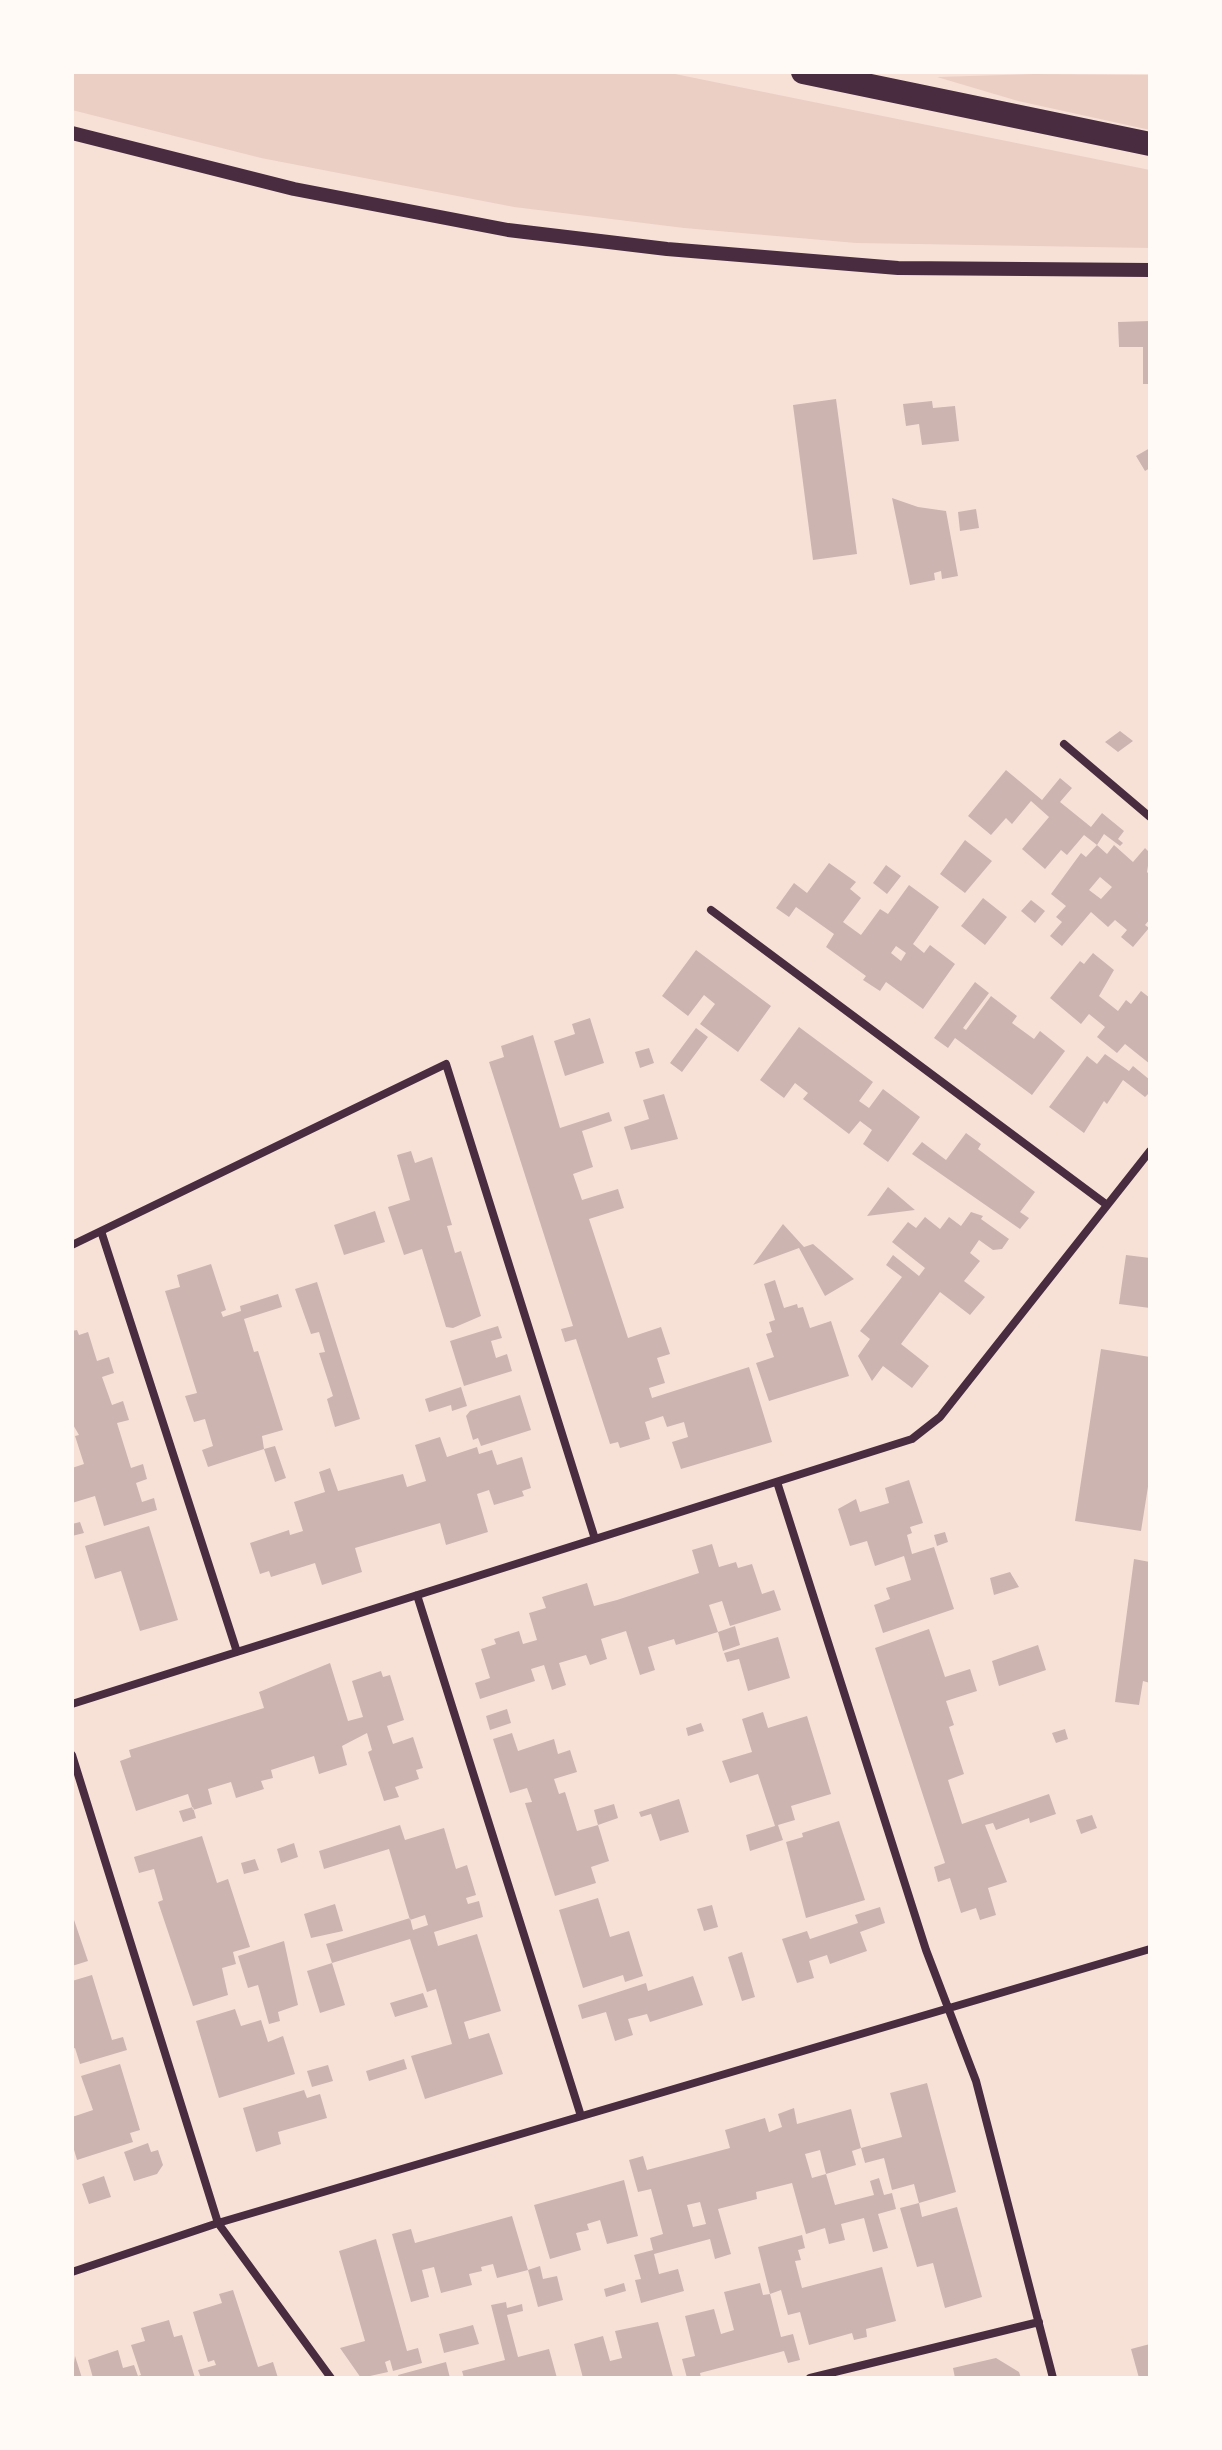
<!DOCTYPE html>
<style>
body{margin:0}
#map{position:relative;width:1222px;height:2450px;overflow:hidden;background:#f7e1d7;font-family:Poppins,sans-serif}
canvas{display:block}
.frame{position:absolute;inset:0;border:74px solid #fffaf5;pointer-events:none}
</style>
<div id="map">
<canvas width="1222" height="2450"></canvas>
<div class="frame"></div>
</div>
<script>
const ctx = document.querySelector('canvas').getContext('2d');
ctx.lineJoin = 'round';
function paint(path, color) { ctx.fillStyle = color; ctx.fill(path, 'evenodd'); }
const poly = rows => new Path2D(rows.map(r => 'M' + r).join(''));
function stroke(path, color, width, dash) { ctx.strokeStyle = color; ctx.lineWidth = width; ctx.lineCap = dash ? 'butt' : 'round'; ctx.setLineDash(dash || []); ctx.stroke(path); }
const green = poly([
 [72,72,665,72,1150,170,1150,248,856,243,684,228,514,207,261,158,72,110],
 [1035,74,1150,75,1150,130,1018,101,937,77]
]);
const building = poly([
 [1150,321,1150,384,1143,384,1143,347,1119,347,1118,322],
 [836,399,857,554,813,560,793,405],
 [932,401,933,408,955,406,959,441,922,445,919,424,906,426,903,404],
 [1150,448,1150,468,1145,471,1136,456],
 [892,498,918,507,946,511,958,576,942,579,941,571,934,573,935,580,910,585],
 [976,509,979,528,960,531,958,512],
 [1120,731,1133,741,1118,752,1105,742],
 [1006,770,1042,800,1060,778,1072,788,1060,802,1091,827,1102,813,1124,831,1118,839,1123,843,1120,846,1104,834,1097,845,1084,835,1067,855,1061,850,1045,869,1022,849,1049,817,1031,801,1012,824,1006,818,991,835,968,816],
 [965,840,992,861,965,893,940,874],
 [1097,845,1107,854,1114,845,1133,862,1145,848,1150,853,1147,872,1150,875,1150,919,1145,925,1149,928,1133,947,1121,937,1127,930,1115,920,1108,927,1091,912,1062,946,1050,936,1062,922,1056,917,1066,906,1051,894,1081,853,1086,857],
 [1100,877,1112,887,1101,899,1089,890],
 [829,863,856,882,850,889,861,898,843,922,861,935,880,909,888,914,909,885,939,907,913,944,924,953,930,945,955,964,923,1009,886,982,880,991,863,980,866,976,826,947,834,934,796,907,789,917,776,908,794,883,807,893],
 [896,946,906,953,901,961,891,953],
 [886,865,901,876,887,894,873,883],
 [983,898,1007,917,985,945,961,926],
 [1031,900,1045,911,1035,923,1021,911],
 [696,950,771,1006,738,1052,700,1024,715,1004,704,995,688,1016,662,996],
 [1093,953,1114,970,1099,996,1118,1011,1126,1000,1131,1004,1141,991,1150,998,1150,1064,1125,1044,1117,1053,1097,1037,1105,1027,1089,1014,1081,1024,1050,998,1080,961,1084,964],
 [975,982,989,993,963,1028,966,1030,991,996,1017,1016,1012,1023,1034,1039,1040,1031,1065,1051,1032,1095,955,1038,948,1048,934,1038],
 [590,1018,604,1063,565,1076,554,1041,575,1034,572,1024],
 [799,1027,873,1082,859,1101,869,1108,883,1089,920,1117,888,1162,863,1144,872,1130,860,1121,849,1134,803,1099,808,1093,795,1083,784,1098,760,1080],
 [696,1028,708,1037,682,1072,670,1063],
 [533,1035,560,1128,609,1112,612,1121,582,1131,593,1167,573,1174,582,1200,618,1189,624,1208,589,1219,628,1338,661,1327,670,1354,657,1358,665,1383,649,1388,652,1398,749,1367,772,1442,681,1469,672,1442,688,1437,684,1422,667,1427,663,1416,645,1422,650,1439,620,1448,618,1442,610,1444,576,1339,565,1342,561,1329,573,1326,489,1062,504,1057,501,1046],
 [649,1048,654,1063,640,1068,635,1052],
 [1105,1054,1129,1071,1133,1066,1150,1080,1150,1092,1145,1097,1123,1080,1107,1104,1104,1101,1084,1133,1049,1107,1087,1056,1097,1064],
 [664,1094,678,1139,631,1150,624,1127,649,1119,643,1100],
 [966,1133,981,1144,978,1149,1035,1192,1020,1212,1029,1218,1020,1229,912,1154,922,1142,946,1160],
 [411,1151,415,1163,432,1157,452,1225,447,1226,455,1253,461,1251,481,1316,453,1328,446,1327,422,1249,404,1255,388,1207,410,1200,397,1155],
 [888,1187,915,1210,867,1216],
 [375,1211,385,1242,344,1255,334,1225],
 [971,1212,983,1216,981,1219,1009,1239,1002,1249,993,1250,979,1240,970,1253,980,1261,964,1281,985,1297,970,1315,940,1292,901,1344,929,1366,912,1388,883,1366,872,1381,858,1356,870,1339,860,1331,902,1277,886,1265,893,1255,919,1276,925,1268,892,1242,908,1222,916,1228,925,1217,940,1229,949,1217,961,1226],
 [783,1224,804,1247,813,1244,854,1279,825,1296,799,1248,753,1265],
 [1126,1255,1150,1258,1150,1308,1119,1304],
 [211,1264,226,1310,221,1312,223,1317,241,1311,240,1306,278,1294,282,1307,244,1319,254,1352,258,1351,283,1430,262,1436,264,1449,275,1446,286,1478,275,1482,264,1449,208,1467,202,1450,213,1446,205,1419,194,1422,185,1396,197,1393,165,1291,180,1287,177,1275],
 [775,1280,784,1308,797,1304,798,1308,803,1307,810,1328,831,1321,849,1376,769,1401,756,1363,774,1357,766,1334,772,1332,769,1322,775,1320,764,1284],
 [317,1282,360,1419,335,1427,327,1399,333,1396,319,1353,325,1352,319,1332,311,1334,295,1289],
 [498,1326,502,1338,491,1341,496,1358,507,1354,512,1371,464,1386,450,1341],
 [77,1330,79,1335,88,1332,97,1361,109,1357,114,1373,102,1377,112,1405,123,1401,129,1420,117,1423,131,1468,143,1464,147,1479,136,1483,142,1502,154,1498,157,1510,104,1526,95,1496,72,1503,72,1468,84,1464,75,1436,79,1435,72,1423,72,1331],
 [1101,1349,1150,1357,1150,1474,1141,1531,1075,1521],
 [461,1387,467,1406,452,1411,451,1405,429,1412,425,1399],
 [520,1395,531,1430,481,1446,478,1438,473,1440,466,1416,470,1411],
 [440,1437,447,1457,477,1447,479,1454,492,1450,497,1465,522,1457,531,1488,522,1491,524,1496,494,1505,489,1490,477,1494,488,1532,446,1545,440,1523,355,1548,362,1572,322,1585,315,1563,271,1577,269,1571,260,1574,250,1543,289,1530,290,1535,303,1531,294,1502,325,1492,319,1472,330,1468,338,1491,403,1474,407,1487,426,1481,415,1445],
 [909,1480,923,1523,910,1527,912,1533,907,1535,912,1554,934,1547,954,1609,883,1633,874,1605,890,1599,886,1588,911,1580,904,1556,875,1566,867,1541,850,1546,838,1509,856,1499,860,1512,889,1503,885,1488],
 [80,1522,84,1533,72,1536,72,1524],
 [149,1526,178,1620,140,1631,121,1571,95,1579,85,1546],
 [945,1532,948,1542,937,1546,934,1535],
 [712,1544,719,1567,736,1562,738,1568,752,1564,762,1594,774,1590,781,1610,730,1626,722,1601,709,1605,718,1632,676,1645,674,1639,648,1647,655,1670,640,1675,626,1631,601,1639,607,1659,590,1665,586,1655,559,1663,566,1685,552,1690,544,1665,531,1669,535,1681,480,1699,475,1683,490,1678,481,1649,496,1644,494,1639,519,1631,523,1644,537,1640,529,1613,546,1608,542,1597,587,1583,594,1606,617,1600,699,1573,692,1550],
 [1134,1559,1150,1562,1150,1683,1143,1681,1139,1705,1115,1702],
 [1010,1572,1019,1587,994,1595,990,1578],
 [735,1626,740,1645,723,1651,718,1632],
 [929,1629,945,1677,970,1669,977,1691,946,1701,954,1725,949,1727,964,1774,948,1780,962,1824,1049,1794,1056,1814,1030,1823,1029,1818,996,1830,993,1823,985,1825,1007,1882,988,1888,996,1915,980,1920,976,1908,961,1913,950,1878,938,1882,934,1867,945,1863,875,1648],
 [778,1637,790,1678,748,1691,739,1659,727,1662,724,1653],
 [1038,1645,1046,1670,999,1686,992,1661],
 [330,1663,348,1721,363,1717,352,1681,381,1671,383,1677,390,1675,404,1720,387,1726,393,1744,413,1737,423,1768,416,1770,419,1779,395,1787,399,1797,384,1801,368,1752,372,1750,367,1733,342,1746,347,1765,319,1774,314,1756,271,1770,273,1778,261,1781,264,1789,236,1798,231,1782,208,1789,212,1804,193,1810,188,1794,136,1811,120,1761,131,1757,129,1750,264,1708,259,1692],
 [507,1709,511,1723,490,1730,486,1716],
 [763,1712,768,1728,807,1716,831,1794,791,1806,795,1820,778,1825,783,1840,750,1851,746,1835,775,1826,758,1774,730,1783,722,1761,752,1752,742,1719],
 [701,1723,704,1731,688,1736,686,1728],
 [1065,1729,1068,1739,1056,1743,1052,1733],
 [512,1733,518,1751,554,1739,558,1754,570,1750,577,1772,554,1779,559,1794,565,1792,577,1831,598,1825,609,1861,591,1867,596,1883,555,1896,525,1803,532,1802,527,1788,510,1793,493,1739],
 [679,1799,689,1832,660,1841,651,1814,641,1817,639,1812],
 [614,1804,618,1818,598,1825,594,1810],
 [193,1807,196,1818,183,1822,179,1811],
 [1092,1815,1097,1828,1081,1834,1076,1820],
 [839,1821,865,1900,806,1918,786,1842,803,1837,802,1833],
 [400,1825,405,1840,444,1828,456,1869,467,1865,476,1895,466,1898,468,1904,479,1901,483,1917,434,1932,438,1946,477,1934,501,2011,464,2022,469,2039,489,2033,503,2074,425,2099,411,2056,452,2044,436,1989,427,1992,410,1939,332,1963,326,1944,410,1918,413,1930,428,1925,425,1915,410,1920,389,1849,324,1869,319,1851],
 [202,1836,217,1883,228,1879,250,1947,233,1952,236,1964,222,1968,228,1995,193,2006,158,1902,163,1900,154,1869,139,1873,134,1857],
 [294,1843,298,1857,281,1863,277,1849],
 [255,1859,259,1870,244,1874,241,1863],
 [598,1898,610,1937,629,1931,643,1976,625,1982,623,1975,583,1988,559,1910],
 [335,1904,343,1931,311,1938,304,1914],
 [712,1905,718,1927,704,1931,697,1909],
 [880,1907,885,1923,860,1932,867,1951,830,1964,827,1955,809,1961,814,1978,797,1983,782,1939,807,1931,810,1939,858,1923,855,1915],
 [72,1914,88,1961,72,1966],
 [284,1941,298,2005,278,2012,280,2021,269,2024,258,1985,248,1988,238,1956],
 [742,1952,755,1997,742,2001,728,1957],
 [332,1963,345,2005,320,2013,307,1971],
 [92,1975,112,2040,123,2037,127,2050,80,2064,75,2048,72,2049,72,1981],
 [693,1976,703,2005,650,2022,647,2014,628,2019,633,2035,615,2041,606,2012,582,2019,578,2005,646,1983,648,1991],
 [423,1993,428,2007,395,2017,390,2003],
 [235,2009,241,2026,261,2020,268,2042,283,2036,295,2074,219,2098,196,2021],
 [404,2059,407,2069,369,2081,366,2071],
 [120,2064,140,2130,130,2133,133,2142,77,2160,72,2143,72,2117,93,2110,81,2076],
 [328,2065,333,2081,312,2087,307,2071],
 [927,2083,956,2192,919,2203,914,2184,892,2190,884,2158,865,2163,861,2148,852,2151,856,2165,826,2174,835,2205,874,2195,870,2181,879,2178,884,2195,892,2193,896,2209,878,2214,888,2248,873,2252,864,2218,841,2224,845,2240,829,2244,825,2228,806,2234,792,2183,756,2192,757,2199,718,2209,731,2254,715,2259,710,2239,654,2254,659,2274,678,2269,684,2291,641,2303,635,2280,641,2279,634,2255,653,2250,650,2238,663,2234,651,2189,638,2192,629,2160,643,2156,647,2170,730,2148,725,2130,765,2118,769,2132,782,2127,778,2114,794,2108,797,2124,851,2109,861,2148,902,2137,890,2093],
 [820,2150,826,2174,812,2178,805,2154],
 [700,2202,706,2224,693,2227,687,2205],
 [304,2090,307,2098,320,2094,327,2118,278,2132,281,2144,256,2152,243,2108],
 [148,2143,151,2152,158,2150,163,2165,157,2174,134,2181,124,2152],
 [104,2176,111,2197,89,2204,82,2184],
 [624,2180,638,2236,607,2244,600,2220,587,2224,589,2230,576,2233,581,2250,550,2259,534,2205],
 [919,2203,922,2217,957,2207,982,2297,945,2308,933,2263,917,2267,900,2208],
 [512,2216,528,2270,497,2278,493,2264,481,2267,482,2271,469,2274,472,2285,441,2293,434,2267,422,2270,429,2297,411,2302,392,2234,411,2229,415,2243],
 [802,2235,805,2248,798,2250,801,2260,795,2261,802,2288,882,2267,896,2321,866,2329,867,2337,854,2340,852,2333,809,2345,800,2312,788,2315,781,2290,770,2294,758,2247],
 [376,2239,407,2351,418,2348,422,2363,393,2371,390,2360,385,2362,388,2372,361,2378,340,2348,365,2341,339,2251],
 [540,2266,543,2279,557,2276,563,2300,538,2307,528,2270],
 [624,2283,626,2291,606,2297,604,2289],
 [760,2283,763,2295,770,2294,781,2337,793,2334,800,2360,788,2363,784,2351,700,2373,701,2378,687,2378,682,2359,695,2356,685,2316,714,2309,721,2334,734,2330,724,2292],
 [233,2290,258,2367,273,2362,278,2378,201,2378,198,2370,216,2365,214,2360,208,2362,193,2312,222,2303,219,2294],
 [506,2302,507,2308,522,2304,523,2311,507,2315,518,2357,549,2349,557,2378,464,2378,462,2371,505,2360,491,2305],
 [169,2320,174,2337,182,2335,195,2378,93,2378,88,2360,118,2350,123,2368,134,2365,138,2376,141,2375,131,2345,145,2341,141,2328],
 [658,2322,673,2377,583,2378,574,2344,603,2336,610,2361,622,2358,615,2331],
 [473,2325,479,2344,444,2353,439,2334],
 [1150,2344,1150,2378,1139,2378,1131,2349],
 [75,2356,82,2378,72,2378],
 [996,2358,1019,2372,1021,2378,955,2378,953,2368],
 [446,2362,450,2378,399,2378,398,2375]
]);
const minor = poly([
 [1064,744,1150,817],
 [711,910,1107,1205],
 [101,1231,237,1652],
 [72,1245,446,1064,595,1539],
 [777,1482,926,1950,976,2081,1053,2378],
 [417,1595,581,2116],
 [72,1704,912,1439,940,1417,1150,1151],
 [72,1755,218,2223,331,2378],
 [72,2272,218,2223,1150,1949],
 [810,2378,1039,2322]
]);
const tertiary = poly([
 [72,133,294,189,508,230,667,249,898,268,1150,270]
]);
const motorway = poly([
 [803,72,1150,144]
]);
paint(green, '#ebcfc5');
paint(building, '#ccb4b1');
stroke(minor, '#4a2c40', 8);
stroke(tertiary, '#4a2c40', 14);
stroke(motorway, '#4a2c40', 24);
</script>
